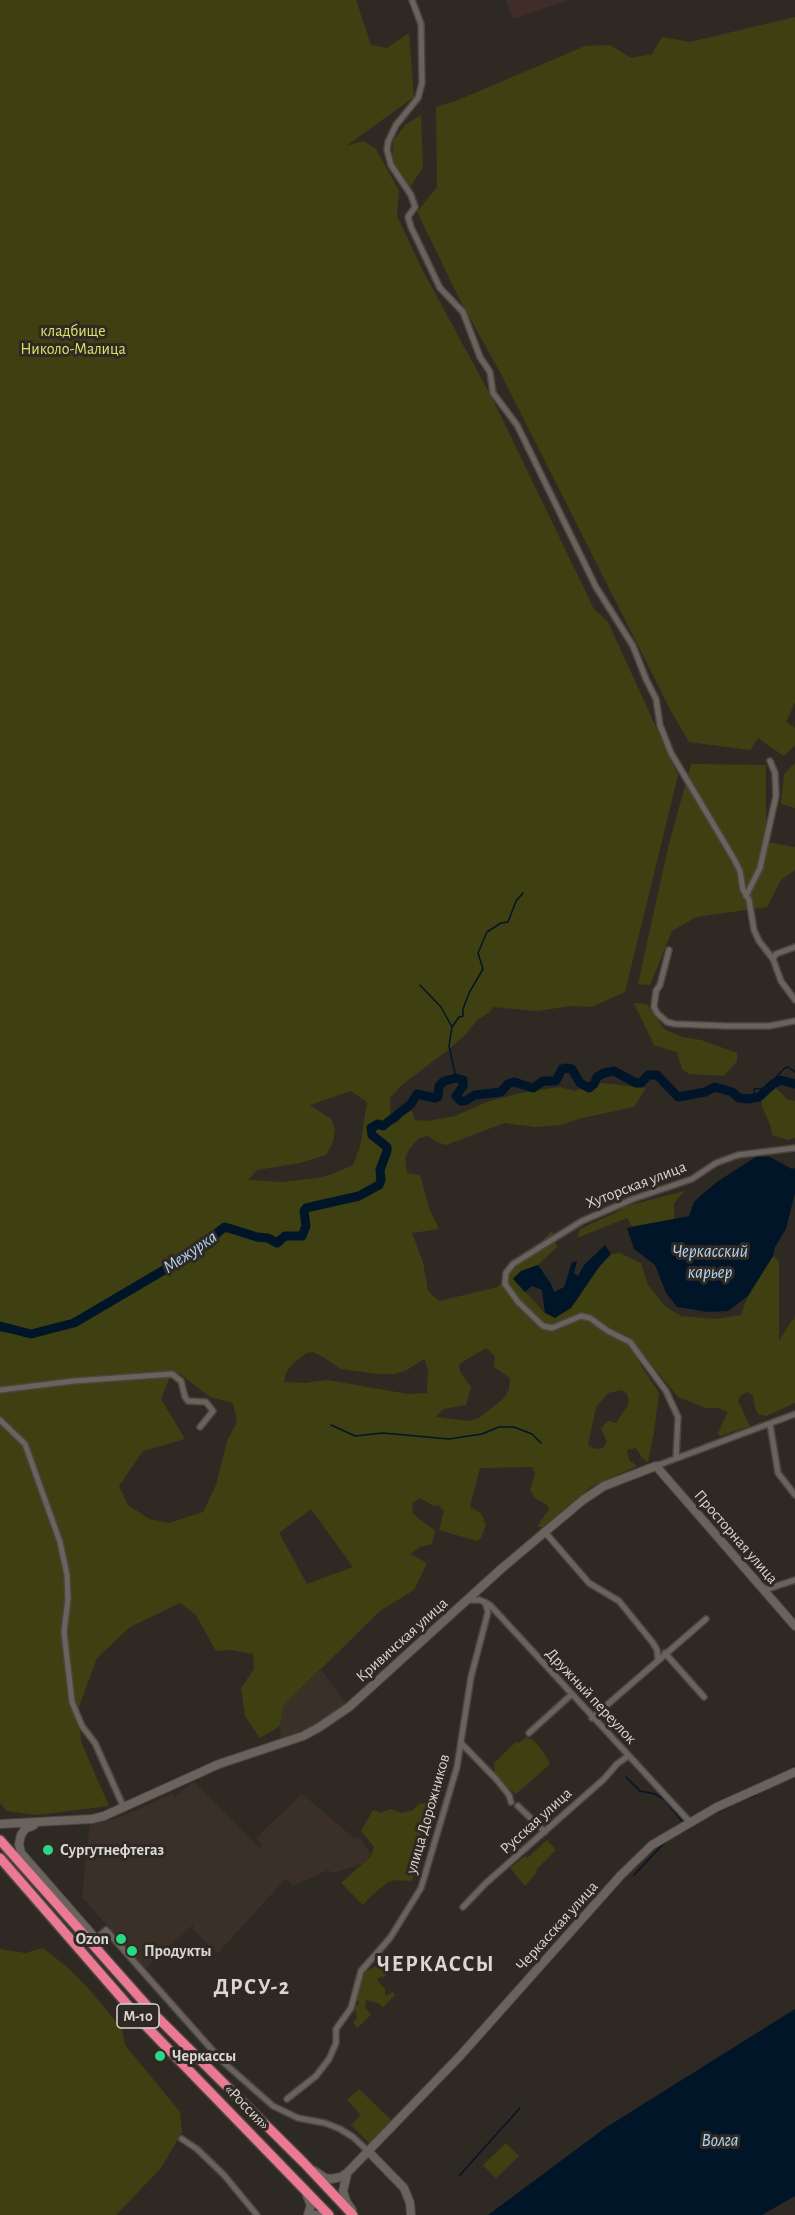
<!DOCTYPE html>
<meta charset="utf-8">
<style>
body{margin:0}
canvas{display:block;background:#2f2924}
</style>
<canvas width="795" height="2215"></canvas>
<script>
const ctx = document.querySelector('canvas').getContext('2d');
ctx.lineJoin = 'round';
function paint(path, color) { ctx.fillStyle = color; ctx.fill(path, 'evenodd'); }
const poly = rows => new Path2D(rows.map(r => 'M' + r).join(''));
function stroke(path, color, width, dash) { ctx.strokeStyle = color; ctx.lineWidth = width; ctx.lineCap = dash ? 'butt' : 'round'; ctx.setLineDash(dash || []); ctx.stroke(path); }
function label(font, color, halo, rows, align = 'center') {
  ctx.font = font + ' "Alegreya Sans",sans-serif'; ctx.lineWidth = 6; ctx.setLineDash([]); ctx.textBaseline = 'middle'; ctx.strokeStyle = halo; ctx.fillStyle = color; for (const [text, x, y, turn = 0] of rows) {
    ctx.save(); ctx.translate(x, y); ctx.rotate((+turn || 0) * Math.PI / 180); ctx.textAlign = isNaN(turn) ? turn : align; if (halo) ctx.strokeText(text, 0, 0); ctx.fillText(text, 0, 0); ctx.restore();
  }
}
const built = poly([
 [321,1670,347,1704,317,1724,281,1739,280,1726,283,1706],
 [194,1782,259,1848,262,1845,256,1838,302,1794,354,1838,360,1838,371,1855,361,1864,333,1873,328,1870,293,1886,286,1878,218,1953,192,1929,195,1923,145,1969,82,1897,90,1823,116,1819,172,1794,175,1797]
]);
const medical = poly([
 [506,0,569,0,513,19]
]);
const green = poly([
 [0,0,356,0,371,45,387,48,409,33,414,97,346,146,363,141,376,149,399,191,397,216,422,269,494,402,594,609,608,622,678,775,625,992,591,1007,572,1006,536,1011,493,1007,490,1012,477,1020,466,1034,448,1050,403,1084,390,1098,391,1120,396,1124,405,1113,412,1111,415,1120,428,1121,455,1116,487,1102,521,1093,540,1090,560,1087,574,1091,601,1083,646,1088,634,1107,582,1118,560,1125,536,1127,504,1123,446,1145,437,1142,428,1136,419,1138,410,1148,405,1158,407,1173,420,1175,429,1208,439,1229,412,1233,423,1262,428,1291,439,1301,498,1287,512,1270,552,1231,557,1247,538,1265,521,1271,513,1279,545,1313,571,1308,599,1267,611,1254,620,1253,641,1263,648,1285,666,1307,681,1316,715,1319,741,1315,748,1296,773,1256,779,1261,779,1341,792,1320,794,1320,795,1314,795,1403,766,1416,758,1414,755,1408,753,1396,748,1392,741,1395,738,1401,750,1426,720,1436,718,1433,728,1412,718,1408,706,1408,678,1397,646,1358,639,1362,659,1393,654,1432,648,1462,642,1458,636,1448,627,1450,629,1460,637,1466,591,1487,543,1527,537,1527,549,1509,547,1505,535,1498,530,1490,535,1474,532,1467,480,1468,470,1507,481,1513,486,1525,481,1538,477,1541,439,1530,444,1511,438,1505,434,1506,420,1498,412,1503,413,1514,435,1531,432,1544,420,1547,410,1554,427,1563,414,1590,380,1611,283,1706,280,1726,260,1738,245,1716,241,1688,254,1669,253,1654,231,1650,216,1651,196,1615,180,1603,130,1627,97,1658,79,1707,81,1742,109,1806,38,1815,7,1811,0,1803,0,1332,5,1333,0,1329],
 [351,1091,367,1102,360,1147,353,1165,330,1175,318,1178,283,1182,248,1180,257,1170,300,1163,326,1155,333,1142,335,1129,331,1119,310,1105],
 [486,1348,495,1356,494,1367,510,1378,509,1390,503,1399,479,1418,469,1421,436,1417,443,1409,466,1405,471,1387,460,1372,459,1364],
 [313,1352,325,1358,341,1369,378,1374,395,1374,407,1370,424,1359,428,1369,427,1393,408,1394,327,1380,305,1383,284,1382,286,1373,292,1364,307,1353],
 [179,1373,210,1397,233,1403,237,1422,227,1441,216,1485,203,1512,169,1523,149,1519,128,1505,119,1486,143,1451,185,1439,161,1399,169,1379],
 [622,1390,627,1394,629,1400,628,1405,616,1423,608,1421,601,1428,607,1442,603,1448,596,1449,588,1445,596,1407,608,1393],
 [311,1509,353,1567,307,1584,279,1533],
 [795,17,795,702,786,722,795,728,795,745,784,756,758,738,750,750,689,742,671,711,501,374,462,304,417,212,437,187,436,107,456,101,585,46,610,45,631,58,652,54,662,37,690,42],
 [421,115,423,167,409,189,392,159,393,141,405,125],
 [795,763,795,808,781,804,784,774],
 [691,764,766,765,766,842,795,847,795,870,781,880,767,907,696,917,672,931,650,985,638,984,668,848],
 [634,1003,647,1004,664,1029,682,1037,701,1040,737,1053,737,1061,724,1076,689,1074,682,1069,677,1052,654,1045],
 [776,1088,787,1099,795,1101,795,1138,788,1140,772,1135,771,1127,762,1106,761,1095],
 [685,1191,674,1203,674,1219,632,1226,627,1218,577,1238,580,1229,615,1213,626,1206],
 [526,1737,533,1740,544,1753,550,1764,516,1794,504,1785,495,1773,494,1763,516,1742,519,1743],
 [431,1802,434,1806,425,1831,412,1881,396,1880,388,1882,372,1895,363,1905,341,1883,371,1856,374,1847,361,1831,373,1810,381,1813,390,1809,402,1813,413,1810,419,1804],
 [547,1840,556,1850,536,1870,537,1872,525,1886,510,1868,525,1856,527,1858],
 [43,1948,67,1967,88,1988,122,2029,125,2045,180,2112,182,2132,161,2168,116,2215,0,2215,0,1949,25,1953],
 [378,1965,385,1973,386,1976,378,1978,377,1980,385,1989,385,1996,393,1992,395,1995,383,2007,378,2003,366,2000,365,2007,371,2015,357,2028,353,2023,357,2018,355,2008,359,2003,356,1998,362,1978,366,1971],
 [359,2089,392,2121,370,2144,351,2125,361,2115,347,2100],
 [506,2143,519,2156,496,2178,483,2165]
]);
const water = poly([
 [757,1156,770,1157,792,1169,795,1168,795,1193,786,1229,775,1247,773,1256,748,1296,728,1311,708,1312,677,1307,666,1293,655,1265,634,1249,627,1228,689,1216,694,1202,699,1197,717,1182],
 [605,1245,611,1254,599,1267,571,1308,555,1318,545,1313,542,1290,532,1286,525,1292,513,1279,521,1271,538,1265,551,1284,554,1292,564,1287,572,1262,577,1261,574,1273,578,1276,584,1265],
 [795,2009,795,2196,762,2215,488,2215,605,2128]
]);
const stream = poly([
 [420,985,441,1007,452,1027],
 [456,1078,449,1046,452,1027,459,1017,463,1016,463,1009,469,993,483,969,478,953,487,932,501,923,508,922,516,901,523,893],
 [773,1084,777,1076,785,1068,788,1067,795,1072],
 [754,1098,754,1089,769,1088],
 [331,1425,355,1436,383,1433,449,1439,482,1434,499,1427,514,1427,532,1434,541,1443],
 [626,1777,640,1791,655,1794,665,1800,682,1821],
 [699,1821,733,1804,756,1795],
 [674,1836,688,1829],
 [634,1875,667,1840],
 [459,2176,520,2108]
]);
const river = poly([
 [0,1326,31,1334,74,1323,210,1243,218,1232,225,1227,257,1237,268,1238,277,1243,285,1236,302,1236,306,1226,304,1211,306,1208,359,1196,379,1185,381,1180,380,1170,387,1151,387,1147,372,1135,371,1128,378,1124,383,1126,411,1104,417,1094,435,1098,438,1097,439,1086,444,1081,456,1078,463,1080,463,1086,456,1096,461,1101,465,1101,475,1095,501,1092,508,1084,514,1082,533,1088,543,1081,556,1081,562,1069,565,1068,572,1069,580,1083,589,1088,594,1084,597,1077,604,1073,614,1071,636,1083,641,1083,648,1075,657,1075,678,1097,705,1092,715,1087,732,1092,739,1098,748,1099,759,1097,773,1084,780,1080,795,1084]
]);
const street = poly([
 [412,0,421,24,422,83,418,98,396,125,388,142,387,150,391,165,411,195,415,207,408,217,411,227,440,288,463,312,480,357,490,372,493,393,517,425,596,587,633,646,646,679,656,699,660,725,671,753,734,859,740,871,743,890,749,900,754,930,759,941,773,959,781,981,795,1000],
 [746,896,760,868,776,796,775,773,770,761],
 [669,950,660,985,656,991,654,1007,657,1013,667,1022,675,1024,728,1026,769,1026,795,1021],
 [773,959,776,954,795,947],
 [0,1390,74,1381,172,1374,181,1381,185,1397,188,1401,206,1402,213,1411,200,1427],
 [0,1420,25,1444,60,1542,67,1575,68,1599,64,1632,72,1702,82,1726,95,1743,124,1808],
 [770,1424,778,1473,795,1495],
 [676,1458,678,1417,666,1391,630,1342,608,1331,590,1318,581,1316,552,1328,543,1326,518,1302,505,1284,506,1273,513,1264,582,1221,633,1199,692,1179,716,1163,738,1155,795,1148],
 [656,1466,795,1414],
 [544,1531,589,1583,619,1601,653,1643,657,1650,658,1659],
 [764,1590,795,1580],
 [469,1600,480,1600,490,1605,690,1822],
 [665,1653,704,1697],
 [592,1718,706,1619],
 [529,1733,571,1695],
 [461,1743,496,1779,509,1795,511,1802],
 [518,1806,545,1832],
 [463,1907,486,1883,604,1779,617,1764,628,1756],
 [96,1939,106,1930,222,2061,273,2106,298,2118,325,2123,340,2129,353,2137,368,2151],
 [287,2099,316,2076,329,2059,336,2043,336,2029,351,2008,361,1971,390,1938,421,1888,457,1767,471,1677,488,1612,485,1602],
 [182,2139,197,2149,224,2175,257,2215]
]);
const secondary = poly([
 [0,1824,92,1819,104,1816,219,1764,303,1736,318,1728,349,1707,501,1569,583,1500,604,1486,656,1466,795,1626],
 [34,1825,25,1829,21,1835,19,1844,21,1853,96,1939,99,1950],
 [368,2151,404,2188,410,2203,411,2215],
 [315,2171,325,2178,331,2179,341,2177,347,2173,460,2056,621,1875,652,1845,717,1807,795,1772],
 [347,2174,343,2191,346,2201,352,2210],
 [306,2193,311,2205,308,2215],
 [313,2215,322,2215]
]);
const highway = poly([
 [0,1840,157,2017,304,2163,353,2215],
 [0,1858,146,2026,329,2215]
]);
const markers = [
 [48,1850,6,"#28d885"],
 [121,1939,6,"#28d885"],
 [132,1951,6,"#28d885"],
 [160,2056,6,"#28d885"]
];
const shields = [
 [138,2016,42]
];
const shieldNames = [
 ["М-10",138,2016]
];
const parkNames = [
 ["кладбище",73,331],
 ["Николо-Малица",73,349]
];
const streetNames = [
 ["Хуторская улица",636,1185,-21],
 ["Просторная улица",736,1537,49],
 ["Кривичская улица",402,1640,-42],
 ["Дружный переулок",591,1696,47],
 ["улица Дорожников",428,1814,-74],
 ["Русская улица",536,1821,-42],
 ["Черкасская улица",557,1926,-48],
 ["«Россия»",247,2107,46]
];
const poiNames = [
 ["Сургутнефтегаз",60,1850],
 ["Ozon",109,1939,"right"],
 ["Продукты",144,1951],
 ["Черкассы",172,2056]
];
const waterNames = [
 ["Межурка",190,1252,-34],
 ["Черкасский",710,1252],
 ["карьер",710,1273],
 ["Волга",720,2141]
];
const districtNames = [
 ["ЧЕРКАССЫ",436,1964],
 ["ДРСУ-2",252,1987]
];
paint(built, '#3b3027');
paint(medical, '#402c29');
paint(green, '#3e4011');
paint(water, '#001527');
stroke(stream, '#001527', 1.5);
stroke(river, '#001527', 9);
stroke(street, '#4a4540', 8);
stroke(secondary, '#4a4540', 10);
stroke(highway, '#4a4540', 12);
stroke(street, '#6a635d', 5);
stroke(secondary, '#6a635d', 8);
stroke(highway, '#ea7991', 9);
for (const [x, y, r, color] of markers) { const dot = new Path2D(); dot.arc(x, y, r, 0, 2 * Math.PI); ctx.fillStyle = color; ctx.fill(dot); stroke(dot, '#2f2924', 2); }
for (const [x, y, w] of shields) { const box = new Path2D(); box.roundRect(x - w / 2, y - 12, w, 24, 4.5); ctx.fillStyle = '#2f2924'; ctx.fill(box); stroke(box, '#dad6d2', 1.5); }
label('bold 15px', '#dad6d2', null, shieldNames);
label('16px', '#dce367', '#2f2924', parkNames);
label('16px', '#dad6d2', '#2f2924', streetNames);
label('bold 16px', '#dad6d2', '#2f2924', poiNames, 'left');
label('italic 18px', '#b0d6f5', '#2f2924', waterNames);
ctx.letterSpacing = '1.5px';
label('bold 22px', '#dad6d2', '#2f2924', districtNames);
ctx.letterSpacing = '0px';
</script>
